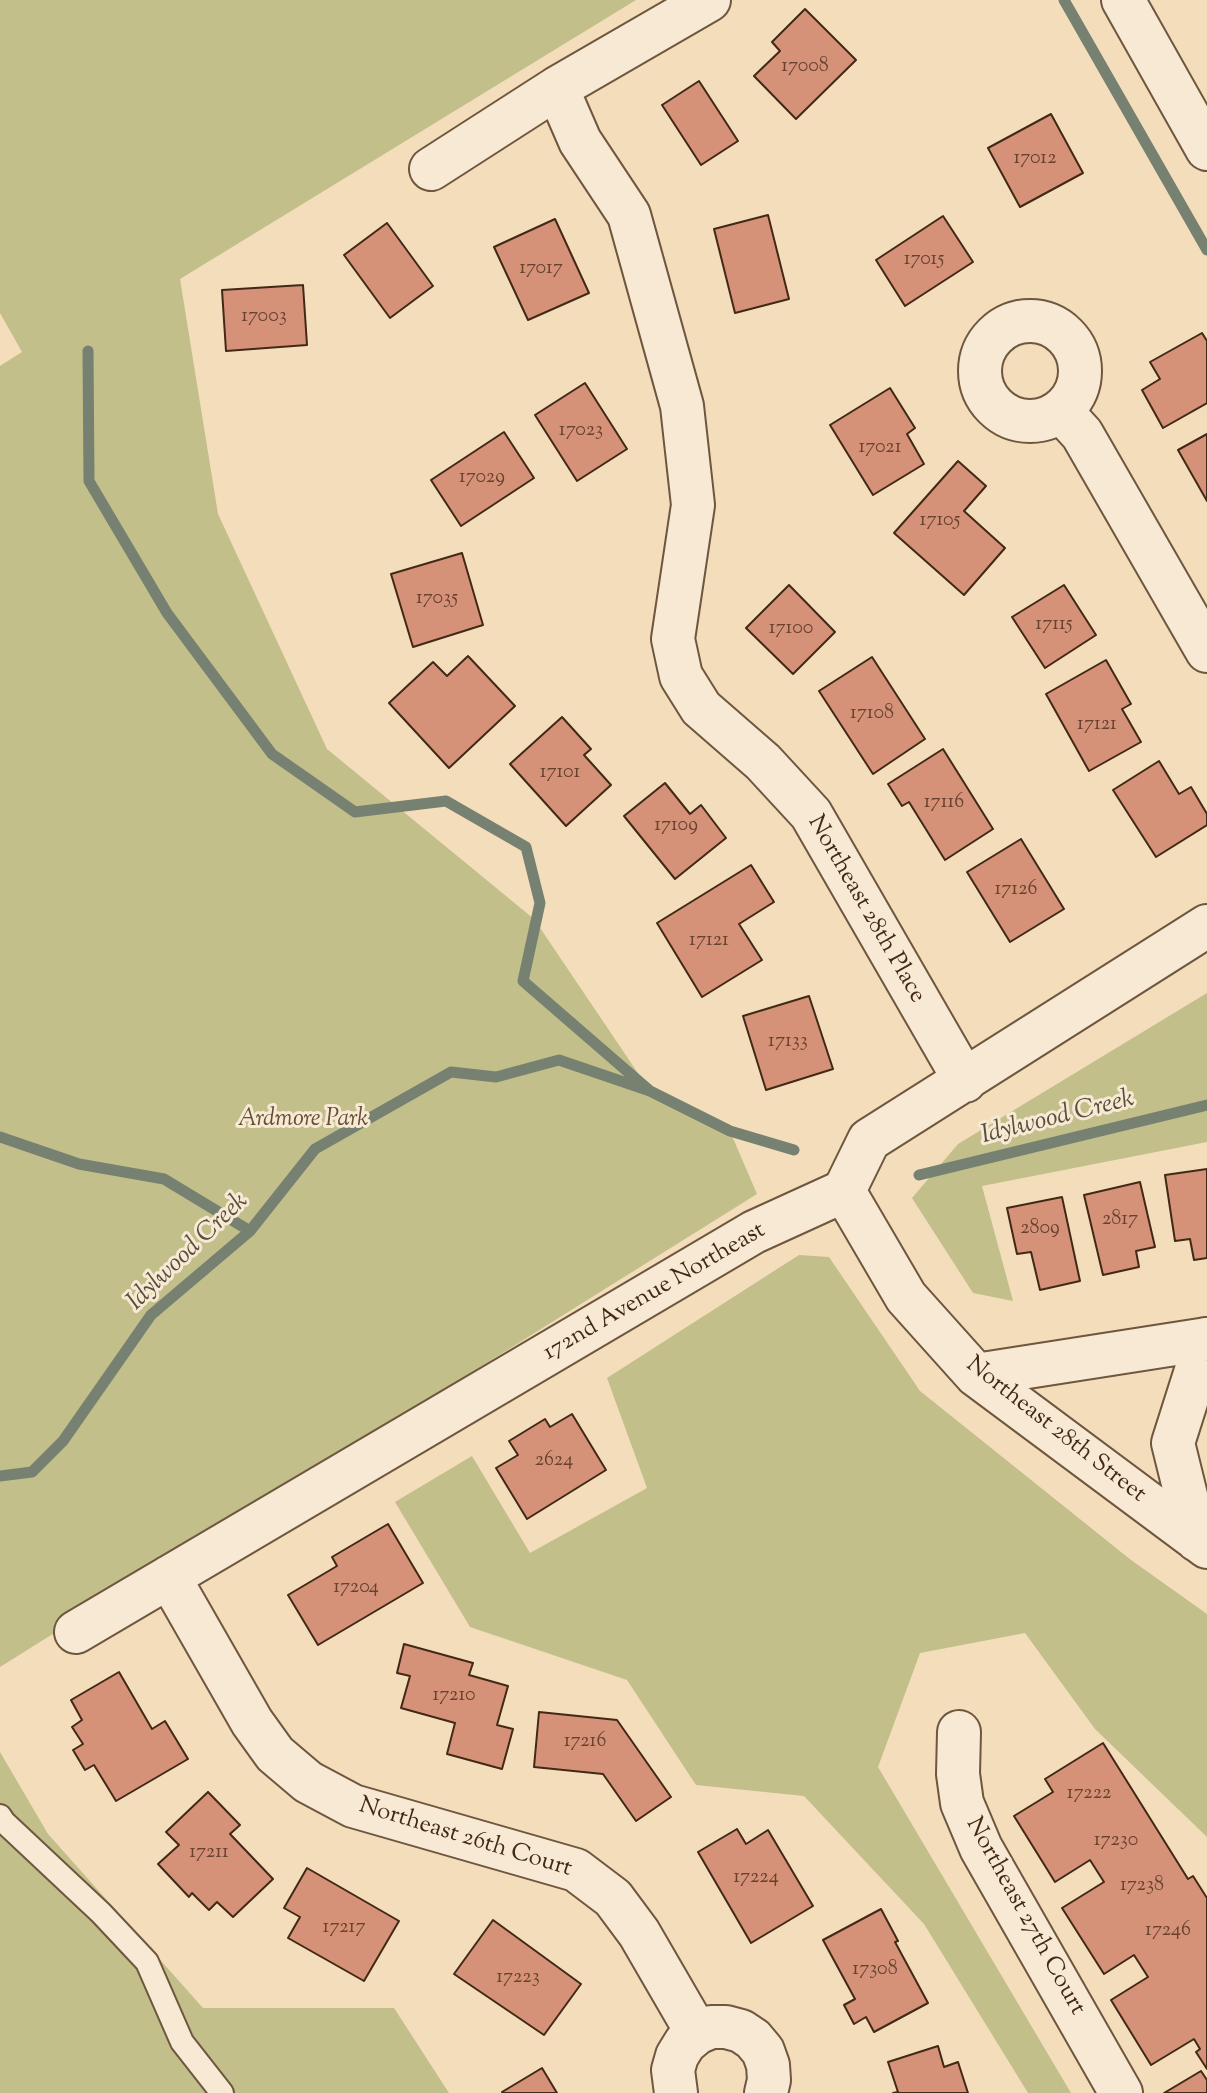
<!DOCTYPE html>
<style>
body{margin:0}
canvas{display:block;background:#f3ddbb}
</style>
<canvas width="1207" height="2093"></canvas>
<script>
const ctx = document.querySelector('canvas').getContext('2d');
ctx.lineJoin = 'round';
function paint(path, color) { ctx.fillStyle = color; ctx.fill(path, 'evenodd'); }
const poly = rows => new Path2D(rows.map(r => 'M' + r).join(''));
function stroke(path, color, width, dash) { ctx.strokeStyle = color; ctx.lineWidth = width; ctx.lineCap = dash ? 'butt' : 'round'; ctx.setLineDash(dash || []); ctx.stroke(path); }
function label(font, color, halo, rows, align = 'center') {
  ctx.font = font + ' "Sorts Mill Goudy",serif'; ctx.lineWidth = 6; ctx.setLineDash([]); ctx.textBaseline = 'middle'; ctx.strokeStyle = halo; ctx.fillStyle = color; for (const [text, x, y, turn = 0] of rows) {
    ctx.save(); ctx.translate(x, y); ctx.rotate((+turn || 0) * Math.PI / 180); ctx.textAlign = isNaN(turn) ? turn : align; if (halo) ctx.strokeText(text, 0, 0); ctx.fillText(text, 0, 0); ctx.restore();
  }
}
const green = poly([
 [0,0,636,0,180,279,218,514,327,749,534,919,650,1091,730,1131,757,1194,0,1667,0,366,22,352,0,313],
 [1207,993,1207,1142,982,1186,1013,1301,973,1293,912,1198,958,1144],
 [799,1255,829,1257,920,1391,1131,1560,1207,1614,1207,1837,1095,1729,1025,1633,920,1653,878,1767,1071,2093,1028,2093,924,1924,804,1796,696,1785,627,1680,470,1627,395,1502,472,1456,530,1553,647,1488,607,1378],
 [0,1752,48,1834,203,2008,394,2008,449,2093,0,2093]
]);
const stream = poly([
 [1064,0,1207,250],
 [88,351,89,481,167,613,272,754,355,812,446,801,526,847,540,903,523,981,650,1091],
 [0,1137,79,1164,164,1179,250,1231],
 [919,1175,1207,1105],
 [0,1476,32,1472,63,1441,151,1315,250,1231,315,1149,451,1072,496,1077,559,1060,650,1091,730,1131,794,1150]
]);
const building = poly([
 [805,9,856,60,796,119,754,76,780,51,772,42,805,9],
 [699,81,738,141,701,165,662,105,699,81],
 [1051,114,1083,173,1020,207,988,148,1051,114],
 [768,215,789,299,735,313,714,229,768,215],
 [943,216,973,262,905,306,876,260,943,216],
 [555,219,589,293,528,320,494,247,555,219],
 [387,223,433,286,390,318,344,255,387,223],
 [303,285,307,345,226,351,222,290,303,285],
 [1202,333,1207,341,1207,403,1163,428,1142,390,1160,379,1150,362,1202,333],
 [585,383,627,449,577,481,535,415,585,383],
 [890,388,915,428,907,434,924,464,873,495,830,425,890,388],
 [504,432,534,478,461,526,431,480,504,432],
 [1207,434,1207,501,1178,450,1207,434],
 [958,461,986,486,964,511,1005,548,964,595,894,533,958,461],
 [462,553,483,625,413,647,391,574,462,553],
 [789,585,835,632,793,674,746,628,789,585],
 [1064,585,1096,635,1045,668,1012,617,1064,585],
 [468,656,515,706,449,768,389,703,433,662,447,676,468,656],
 [872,657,925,739,873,774,819,691,872,657],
 [1106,660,1131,704,1122,709,1141,742,1089,771,1046,694,1106,660],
 [562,717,591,749,584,755,611,785,566,826,510,764,562,717],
 [943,749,993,829,945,860,909,802,902,806,888,784,943,749],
 [1159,761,1179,794,1191,787,1207,814,1207,825,1156,857,1113,790,1159,761],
 [665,783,690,814,701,805,726,838,675,879,624,816,665,783],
 [1021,839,1064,909,1010,942,967,872,1021,839],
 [751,865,774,902,739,924,762,960,702,997,657,923,751,865],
 [809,996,833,1069,766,1090,743,1016,809,996],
 [1207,1169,1207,1258,1194,1260,1190,1239,1175,1241,1165,1175,1207,1169],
 [1140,1182,1155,1247,1136,1251,1139,1267,1103,1275,1084,1195,1140,1182],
 [1062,1197,1080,1281,1040,1290,1031,1252,1017,1254,1007,1208,1062,1197],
 [572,1414,606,1470,527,1519,496,1468,518,1455,509,1441,545,1419,550,1427,572,1414],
 [388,1524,423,1583,318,1645,288,1595,337,1566,332,1557,388,1524],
 [404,1644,473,1663,469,1675,508,1686,497,1725,513,1729,502,1769,447,1754,455,1723,401,1708,410,1676,397,1673,404,1644],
 [119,1672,152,1729,165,1721,188,1759,116,1801,94,1765,85,1770,73,1750,83,1744,72,1727,82,1720,71,1700,119,1672],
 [539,1712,617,1720,671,1797,636,1821,603,1774,534,1767,539,1712],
 [1103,1743,1188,1879,1193,1876,1207,1898,1207,2069,1196,2052,1200,2049,1194,2039,1151,2065,1111,2000,1148,1977,1134,1955,1104,1974,1062,1908,1104,1882,1090,1860,1055,1882,1014,1816,1053,1792,1045,1779,1103,1743],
 [208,1792,240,1825,230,1834,273,1879,233,1917,217,1902,209,1910,192,1893,189,1897,158,1864,179,1845,166,1832,208,1792],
 [737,1829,746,1844,768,1830,813,1906,751,1943,698,1852,737,1829],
 [307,1868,399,1921,364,1981,288,1938,300,1917,284,1908,307,1868],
 [881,1909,898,1941,895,1942,928,2003,874,2032,866,2017,854,2024,844,2005,855,1999,823,1940,881,1909],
 [493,1920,581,1984,544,2035,454,1974,493,1920],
 [938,2046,944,2067,958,2062,968,2093,893,2093,898,2092,888,2062,938,2046],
 [542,2068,557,2093,503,2093,502,2092,542,2068],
 [1201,2071,1207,2080,1207,2093,1164,2093,1201,2071]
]);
const service = poly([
 [0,1816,4,1822,101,1913,147,1962,182,2042,222,2093]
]);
const minor = poly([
 [1123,0,1207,149],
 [557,88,580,141,629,215,682,406,693,505,673,639,681,676,701,708,763,762,811,814,965,1081],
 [431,169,557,88,709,0],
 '980 371a50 50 0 1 1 100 0a50 50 0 1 1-100 0Z',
 [1061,411,1082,434,1207,651],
 [844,1191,906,1297,976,1375,1207,1547],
 [976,1375,1207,1339],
 [1197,1540,1173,1443,1206,1339],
 [169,1577,252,1722,275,1754,308,1782,353,1806,576,1870,613,1898,639,1933,697,2033],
 [76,1632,754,1232,844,1191,869,1140,1207,926],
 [959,1732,958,1774,962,1803,981,1848,1121,2093],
 [676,2093,673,2070,677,2056,685,2043,697,2033,711,2027,726,2027,741,2031,753,2039,763,2051,768,2065,769,2080,766,2093]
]);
const numberNames = [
 ["17008",805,68],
 ["17012",1035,160],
 ["17015",924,261],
 ["17017",541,270],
 ["17003",264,318],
 ["17023",581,432],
 ["17021",880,449],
 ["17029",482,479],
 ["17105",940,522],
 ["17035",437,600],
 ["17115",1054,626],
 ["17100",791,630],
 ["17108",872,715],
 ["17121",1097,726],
 ["17101",560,774],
 ["17116",944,804],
 ["17109",676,827],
 ["17126",1016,891],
 ["17121",709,942],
 ["17133",788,1043],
 ["2817",1120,1221],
 ["2809",1040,1230],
 ["2624",554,1462],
 ["17204",356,1589],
 ["17210",454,1697],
 ["17216",585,1743],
 ["17222",1089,1795],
 ["17230",1116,1842],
 ["17211",209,1854],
 ["17224",756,1879],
 ["17238",1142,1887],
 ["17217",344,1929],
 ["17246",1168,1932],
 ["17308",875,1971],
 ["17223",518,1979]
];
const streetNames = [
 ["Northeast 28th Place",865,910,60],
 ["172nd Avenue Northeast",655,1293,-30],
 ["Northeast 28th Street",1055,1431,38],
 ["Northeast 26th Court",465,1839,17],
 ["Northeast 27th Court",1024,1917,61]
];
const parkNames = [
 ["Ardmore Park",303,1121]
];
const waterNames = [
 ["Idylwood Creek",1058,1119,-14],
 ["Idylwood Creek",189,1253,-44]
];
paint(green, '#c2bf8b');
stroke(stream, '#778171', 11);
paint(building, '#d69179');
stroke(building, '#422916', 2);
stroke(service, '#6e563f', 26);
stroke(minor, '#6e563f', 46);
stroke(service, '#f7e9d3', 22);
stroke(minor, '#f7e9d3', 42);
label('20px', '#67432f', null, numberNames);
label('24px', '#422916', '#f7e9d3', streetNames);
label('italic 24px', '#624e33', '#f7e9d3', parkNames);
label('italic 26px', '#584e3c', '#f7e9d3', waterNames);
</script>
